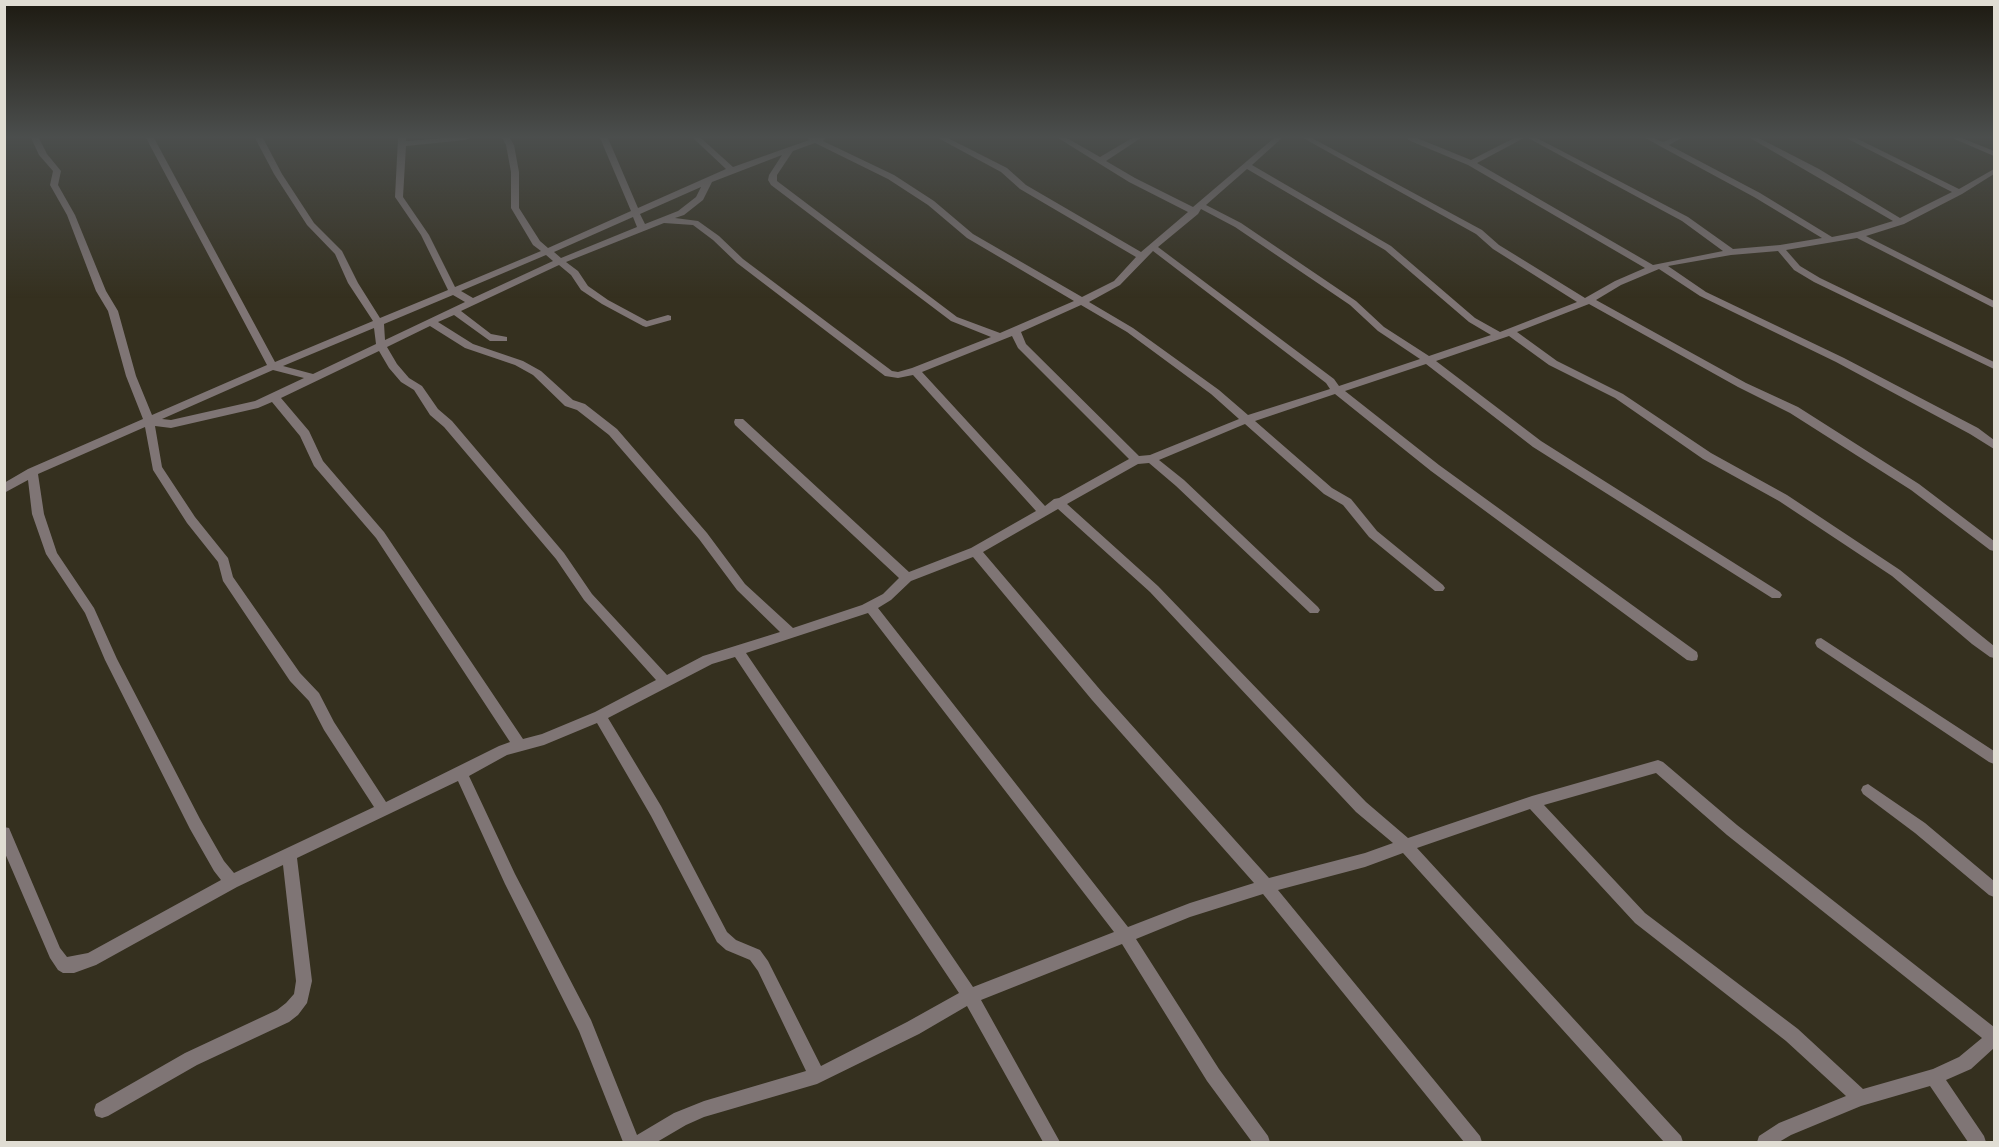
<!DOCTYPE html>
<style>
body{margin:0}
#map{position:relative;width:1999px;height:1147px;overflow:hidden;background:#35301f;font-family:"Noto Sans",sans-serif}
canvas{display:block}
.frame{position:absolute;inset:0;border:6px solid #e0ddd3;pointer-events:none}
</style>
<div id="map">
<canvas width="1999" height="1147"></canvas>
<div class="frame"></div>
</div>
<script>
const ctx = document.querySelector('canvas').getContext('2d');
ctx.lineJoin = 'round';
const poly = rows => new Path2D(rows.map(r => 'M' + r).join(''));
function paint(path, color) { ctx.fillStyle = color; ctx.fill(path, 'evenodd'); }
const minor = poly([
 [31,138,39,138,47,154,61,171,58,185,75,215,106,291,118,311,136,376,152,415,267,365,146,138,154,138,275,362,373,321,348,283,335,254,307,225,274,174,255,138,263,138,282,174,314,223,342,251,358,283,380,318,448,290,421,235,395,197,398,138,406,138,406,141,444,138,470,138,466,140,406,146,403,197,429,235,455,287,541,251,533,245,511,208,511,172,506,145,502,138,510,138,514,145,519,172,519,208,540,241,548,248,631,211,600,138,608,138,638,208,726,169,693,138,701,138,733,167,809,140,807,138,826,138,823,141,894,175,934,201,973,234,1082,297,1114,281,1136,257,1020,189,1001,172,938,138,948,138,1007,168,1026,185,1141,252,1188,212,1129,182,1058,138,1067,138,1100,157,1132,138,1141,138,1106,161,1135,178,1193,207,1274,138,1282,138,1252,165,1391,246,1475,318,1500,332,1577,302,1493,249,1476,234,1303,138,1312,138,1482,230,1499,245,1585,298,1615,281,1645,268,1468,165,1408,140,1407,138,1417,138,1471,160,1514,138,1524,138,1477,163,1653,265,1723,251,1682,221,1528,138,1537,138,1688,217,1733,249,1780,245,1822,238,1754,197,1645,138,1654,138,1663,142,1672,138,1682,138,1669,145,1760,193,1832,237,1857,232,1893,221,1750,138,1759,138,1819,169,1900,218,1952,192,1846,138,1856,138,1959,189,1994,169,1994,174,1962,194,1904,224,1866,236,1994,301,1994,308,1857,238,1786,250,1800,266,1820,278,1994,362,1994,369,1814,282,1794,270,1778,251,1731,255,1668,266,1706,292,1844,358,1978,428,1994,440,1994,449,1970,434,1836,362,1700,296,1659,269,1621,285,1596,300,1746,383,1798,407,1919,484,1994,541,1994,551,1990,550,1911,490,1790,413,1738,387,1589,304,1517,332,1557,361,1623,394,1711,453,1787,495,1900,570,1994,646,1994,658,1990,657,1972,644,1892,576,1779,501,1703,459,1615,398,1549,365,1509,336,1436,361,1541,441,1780,592,1782,595,1780,598,1772,598,1533,447,1426,364,1345,391,1439,465,1697,652,1698,656,1697,660,1692,661,1687,660,1431,471,1335,394,1255,421,1332,488,1351,499,1377,531,1443,585,1445,588,1443,591,1435,591,1369,537,1343,505,1324,494,1245,424,1159,460,1184,480,1318,607,1320,610,1318,613,1310,613,1176,486,1149,463,1138,464,1067,504,1158,586,1366,802,1408,838,1532,796,1658,760,1663,762,1737,825,1994,1027,1994,1048,1971,1069,1946,1080,1984,1136,1986,1142,1968,1142,1930,1086,1861,1106,1791,1135,1779,1142,1757,1142,1759,1136,1779,1123,1846,1096,1786,1041,1635,923,1530,809,1417,848,1681,1136,1683,1142,1664,1142,1403,853,1365,867,1278,890,1480,1136,1482,1142,1464,1142,1263,894,1190,917,1136,939,1219,1069,1268,1136,1270,1142,1252,1142,1207,1081,1122,944,981,1000,1060,1142,1043,1142,967,1006,919,1034,817,1084,704,1117,686,1125,657,1142,623,1142,579,1031,505,884,458,781,297,858,312,981,307,1003,298,1015,289,1022,197,1065,108,1116,102,1118,96,1116,94,1110,96,1104,185,1053,277,1010,286,1003,294,994,296,981,283,865,237,887,96,965,74,973,63,973,58,970,50,958,4,851,4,827,9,828,60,948,67,957,88,953,221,880,214,871,190,829,105,660,85,613,46,554,32,514,28,480,4,493,4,483,28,469,143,419,126,376,108,311,96,291,67,215,50,185,53,171,39,155,31,138],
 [815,143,888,179,928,205,967,238,1074,301,1000,333,957,317,777,181,777,175,793,151,815,143],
 [782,155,769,175,768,180,771,185,951,321,991,337,912,368,898,372,892,371,743,259,719,236,698,221,675,218,684,215,703,200,712,182,782,155],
 [1247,169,1385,250,1469,322,1491,335,1429,356,1384,327,1356,301,1241,223,1206,205,1247,169],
 [701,187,696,197,678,211,645,224,640,214,701,187],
 [1201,209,1235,227,1350,305,1378,331,1420,359,1339,386,1334,379,1158,247,1198,214,1201,209],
 [633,217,637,227,561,258,554,252,633,217],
 [664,223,693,225,713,240,737,263,885,376,898,378,913,375,1036,511,971,548,909,572,743,419,735,419,734,422,735,425,899,578,883,594,862,605,793,628,745,584,707,533,617,429,585,404,573,400,541,371,523,361,473,344,438,322,454,315,490,341,507,341,507,337,491,334,461,311,559,265,571,275,581,290,602,304,643,326,646,327,671,320,671,316,668,315,647,321,608,300,588,286,578,271,566,262,664,223],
 [1153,251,1326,383,1330,389,1248,415,1219,390,1133,328,1089,302,1120,285,1153,251],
 [546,255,553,261,473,298,461,291,546,255],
 [453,295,465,302,385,340,384,324,453,295],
 [1081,305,1127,332,1211,394,1239,419,1150,455,1139,456,1026,344,1021,332,1081,305],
 [430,326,465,348,515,365,533,375,565,406,577,410,609,435,699,539,737,590,780,632,703,656,667,675,592,594,564,553,452,421,438,409,422,386,409,378,397,364,387,347,430,326],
 [374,328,376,344,313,374,283,366,374,328],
 [1012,336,1018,348,1129,459,1059,498,1054,499,1045,506,922,372,1012,336],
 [379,351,389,368,401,382,414,390,430,415,444,427,556,559,584,600,656,680,595,712,542,734,523,739,384,532,323,461,309,431,281,398,379,351],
 [273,370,304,378,255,401,171,420,162,419,273,370],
 [272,402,300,436,314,466,376,538,510,742,499,746,386,802,334,722,319,693,300,673,233,577,228,558,195,517,162,467,155,426,171,428,258,408,272,402],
 [145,427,153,470,187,523,218,562,223,581,290,681,309,701,324,730,374,807,234,873,224,861,200,819,117,659,94,608,57,553,44,514,38,474,145,427],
 [1058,509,1150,592,1356,812,1393,843,1365,853,1269,878,1102,692,983,552,1058,509],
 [973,557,1092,700,1254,883,1190,903,1128,927,878,608,891,600,911,581,973,557],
 [868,613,1114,932,973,987,746,653,868,613],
 [735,657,959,993,907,1022,821,1066,768,961,760,950,736,940,727,932,661,806,608,718,712,664,735,657],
 [597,723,651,816,717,942,726,950,750,960,758,971,806,1071,704,1101,674,1113,637,1135,591,1020,515,874,469,776,507,755,544,745,597,723],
 [1656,773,1727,835,1982,1038,1959,1057,1933,1069,1863,1089,1798,1029,1645,913,1544,805,1656,773],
 [1952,138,1962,138,1994,151,1994,156,1952,138],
 [1821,638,1994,751,1994,764,1989,762,1817,647,1815,643,1817,639,1821,638],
 [1868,784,1925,823,1994,881,1994,897,1989,895,1915,833,1863,794,1861,790,1863,786,1868,784]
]);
paint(minor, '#7f7575');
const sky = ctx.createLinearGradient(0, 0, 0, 298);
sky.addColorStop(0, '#1d1a11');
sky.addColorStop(0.46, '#4b4e4d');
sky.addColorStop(1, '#4b4e4d00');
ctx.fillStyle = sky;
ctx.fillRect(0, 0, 1999, 298);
</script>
